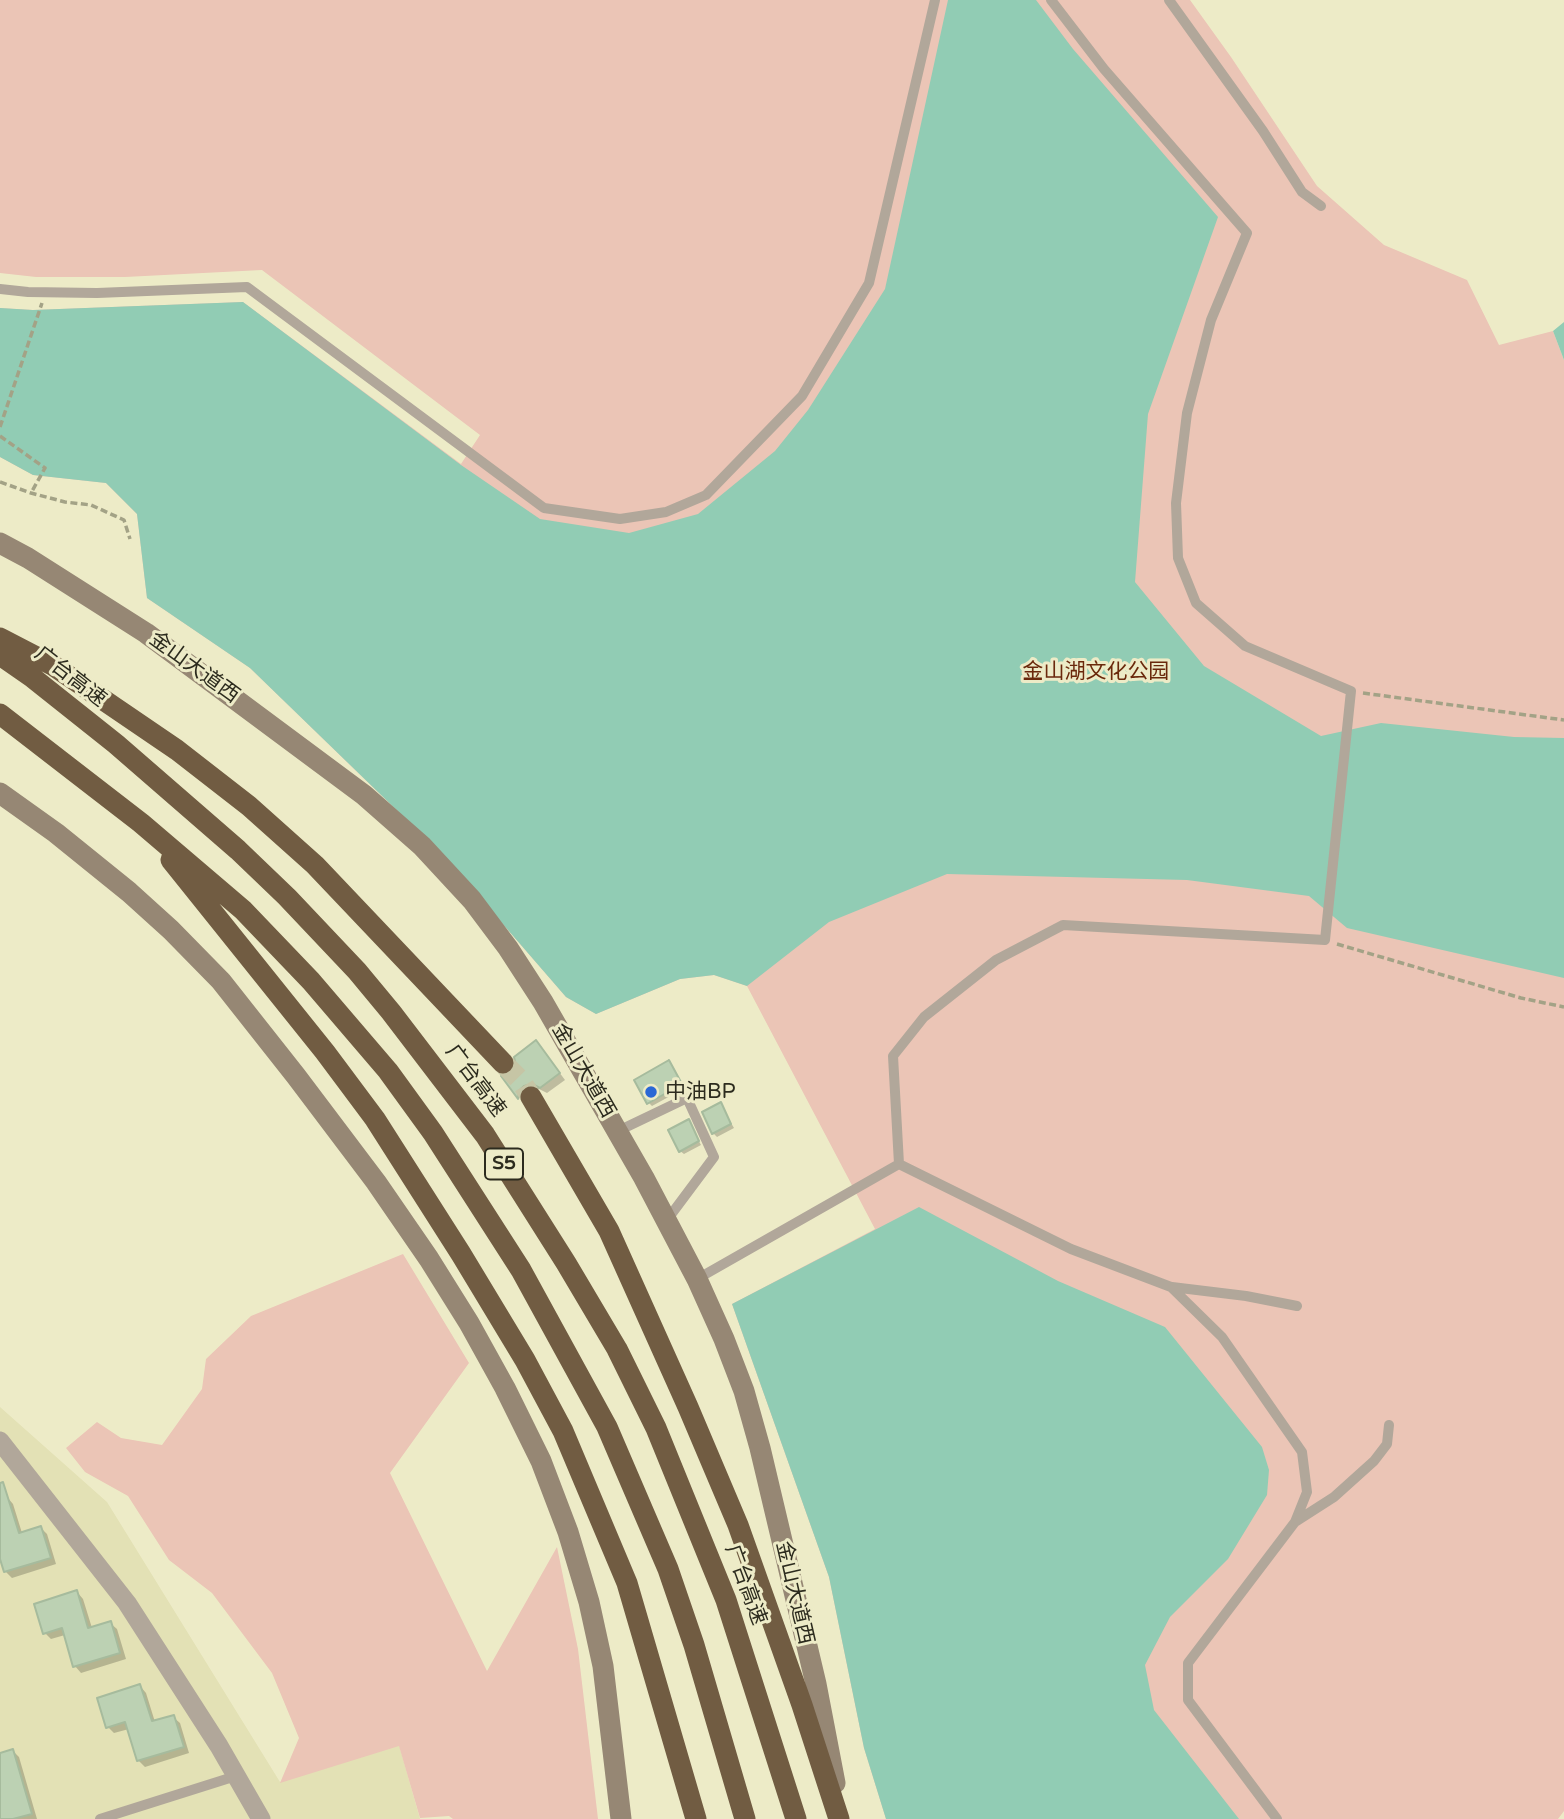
<!DOCTYPE html>
<meta charset="utf-8">
<style>
body{margin:0}
canvas{display:block;background:#edebc7}
</style>
<canvas width="1564" height="1819"></canvas>
<script>
const ctx = document.querySelector('canvas').getContext('2d');
ctx.lineJoin = 'round';
function paint(path, color) { ctx.fillStyle = color; ctx.fill(path, 'evenodd'); }
const poly = rows => new Path2D(rows.map(r => 'M' + r).join(''));
function stroke(path, color, width, dash) { ctx.strokeStyle = color; ctx.lineWidth = width; ctx.lineCap = dash ? 'butt' : 'round'; ctx.setLineDash(dash || []); ctx.stroke(path); }
function label(font, color, halo, rows, align = 'center') {
  ctx.font = font + ' "Varela Round","Noto Sans SC",sans-serif'; ctx.lineWidth = 6; ctx.setLineDash([]); ctx.textBaseline = 'middle'; ctx.strokeStyle = halo; ctx.fillStyle = color; for (const [text, x, y, turn = 0] of rows) {
    ctx.save(); ctx.translate(x, y); ctx.rotate((+turn || 0) * Math.PI / 180); ctx.textAlign = isNaN(turn) ? turn : align; if (halo) ctx.strokeText(text, 0, 0); ctx.fillText(text, 0, 0); ctx.restore();
  }
}
const built = poly([
 [0,1407,107,1502,280,1782,399,1745,420,1819,0,1819]
]);
const green = poly([
 [0,0,1190,0,1231,57,1317,186,1384,245,1467,280,1499,345,1553,331,1564,360,1564,1811,1558,1819,886,1819,864,1748,829,1577,732,1304,875,1229,747,986,714,975,680,979,596,1014,566,997,443,855,250,668,147,598,137,514,106,483,33,475,0,457,0,308,33,310,243,302,461,464,480,435,262,270,125,277,36,277,0,273],
 [403,1254,469,1363,390,1473,487,1671,557,1547,578,1649,598,1819,453,1819,449,1816,420,1818,399,1746,280,1783,299,1738,272,1673,212,1593,169,1560,128,1496,85,1472,66,1448,97,1422,121,1438,162,1445,202,1389,206,1359,251,1316]
]);
const water = poly([
 [948,0,1036,0,1073,49,1218,217,1148,414,1135,582,1204,666,1321,736,1381,723,1514,737,1564,738,1564,978,1347,928,1309,896,1187,880,947,874,829,922,747,986,714,975,680,979,596,1014,566,997,443,855,250,668,147,598,137,514,106,483,33,475,0,457,0,308,33,310,243,302,461,465,540,519,629,533,698,514,775,451,808,410,885,289],
 [1564,322,1564,360,1553,331],
 [919,1207,1058,1281,1165,1327,1262,1447,1269,1470,1267,1495,1228,1559,1170,1617,1145,1665,1154,1710,1239,1819,886,1819,864,1748,829,1577,732,1304]
]);
const shadow = poly([
 [542,1049,565,1080,547,1093,539,1089,530,1092,524,1103,504,1077,514,1073],
 [672,1066,685,1088,652,1106,649,1103],
 [720,1104,734,1128,717,1137,713,1133],
 [688,1121,701,1145,684,1154,680,1151],
 [7,1497,13,1504,22,1533,41,1528,47,1534,56,1564,12,1578,6,1572,0,1553,0,1500],
 [77,1592,83,1599,92,1628,110,1623,117,1629,126,1659,81,1673,75,1666,65,1635,51,1639,45,1633],
 [140,1686,146,1693,155,1722,173,1717,180,1723,189,1753,145,1767,138,1760,129,1729,114,1733,108,1727],
 [13,1751,19,1757,37,1819,0,1819,0,1755]
]);
const building = poly([
 [536,1040,560,1073,540,1088,532,1084,524,1086,519,1091,518,1099,501,1076,512,1072,516,1066,514,1057,536,1040],
 [669,1060,682,1084,647,1104,634,1080,669,1060],
 [721,1102,731,1124,712,1134,702,1112,721,1102],
 [689,1119,699,1141,679,1152,668,1130,689,1119],
 [3,1482,19,1533,41,1526,51,1558,4,1572,0,1559,0,1483,3,1482],
 [77,1590,88,1628,111,1621,120,1653,73,1667,62,1628,43,1634,34,1604,77,1590],
 [140,1684,152,1721,174,1715,184,1747,137,1761,125,1722,106,1728,97,1698,140,1684],
 [13,1749,32,1814,13,1819,0,1819,0,1753,13,1749]
]);
const highwayTunnel = poly([
 [503,1063,521,1081,531,1097]
]);
const path = poly([
 [0,427,42,303],
 [0,436,45,468,31,493],
 [0,482,31,493,65,502,91,505,124,520,130,539],
 [1363,693,1564,720],
 [1337,944,1521,998,1564,1007]
]);
const lane = poly([
 [1051,0,1104,69,1247,233,1211,320,1187,413,1176,503,1178,558,1196,603,1245,646,1351,691,1325,940,1063,925,996,960,924,1017,893,1056,899,1164,1071,1249,1171,1287,1222,1337,1302,1452,1307,1492,1295,1522,1188,1663,1188,1700,1277,1819],
 [1169,0,1263,131,1302,192,1321,206],
 [0,289,28,292,97,293,247,287,544,508,620,519,666,512,706,495,802,396,869,283,935,0],
 [618,1131,687,1098,714,1157,667,1220],
 [697,1279,899,1164],
 [1172,1287,1246,1296,1297,1306],
 [1295,1522,1334,1497,1374,1461,1387,1444,1389,1425],
 [100,1819,236,1776]
]);
const street = poly([
 [0,1441,127,1603,219,1746,261,1819]
]);
const secondary = poly([
 [0,543,28,558,146,633,364,795,422,846,472,900,508,948,543,1002,644,1178,697,1279,724,1339,744,1391,760,1448,816,1684,835,1783],
 [0,793,56,833,129,892,171,930,221,981,296,1076,376,1182,429,1259,469,1323,505,1388,541,1461,568,1532,589,1602,603,1666,621,1819]
]);
const highway = poly([
 [0,638,54,666,108,703,177,750,249,806,315,865,503,1063],
 [0,655,33,678,116,744,238,850,287,897,357,971,391,1012,485,1135,566,1263,617,1349,656,1428,726,1600,796,1819],
 [0,714,141,823,243,910,311,981,388,1071,433,1133,521,1270,607,1427,668,1569,694,1645,745,1819],
 [171,860,325,1052,375,1119,461,1254,525,1360,563,1431,627,1583,696,1819],
 [531,1097,609,1231,688,1407,738,1525,802,1705,839,1819]
]);
const markers = [
 [651,1092,7,"#2a68d5"]
];
const shields = [
 [504,1164,38]
];
const shieldNames = [
 ["S5",504,1164]
];
const streetNames = [
 ["金山大道西",194,668,36],
 ["广台高速",70,677,38],
 ["金山大道西",583,1071,60],
 ["广台高速",475,1081,53],
 ["广台高速",745,1585,70],
 ["金山大道西",794,1593,77]
];
const parkNames = [
 ["金山湖文化公园",1096,672]
];
const poiNames = [
 ["中油BP",665,1092]
];
paint(built, '#e3e1b5');
paint(green, '#ebc5b6');
paint(water, '#91ccb4');
paint(shadow, '#0003');
paint(building, '#bcd1b3');
stroke(building, '#a6bb9d', 2);
stroke(highwayTunnel, '#c6c5a5', 21, [21, 10]);
stroke(path, '#a3a286', 3.5, [7, 3.5]);
stroke(lane, '#b1a79a', 10);
stroke(street, '#b1a79a', 19);
stroke(secondary, '#968774', 21);
stroke(highway, '#715c42', 21);
for (const [x, y, r, color] of markers) { const dot = new Path2D(); dot.arc(x, y, r, 0, 2 * Math.PI); ctx.fillStyle = color; ctx.fill(dot); stroke(dot, '#edebc7', 2.5); }
for (const [x, y, w] of shields) { const box = new Path2D(); box.roundRect(x - w / 2, y - 15.5, w, 31, 5); ctx.fillStyle = '#edebc7'; ctx.fill(box); stroke(box, '#2c2b1e', 2); }
label('bold 19px', '#2c2b1e', null, shieldNames);
label('21px', '#2c2b1e', '#edebc7', streetNames);
label('21px', '#6a290c', '#edebc7', parkNames);
label('21px', '#2c2b1e', '#edebc7', poiNames, 'left');
</script>
